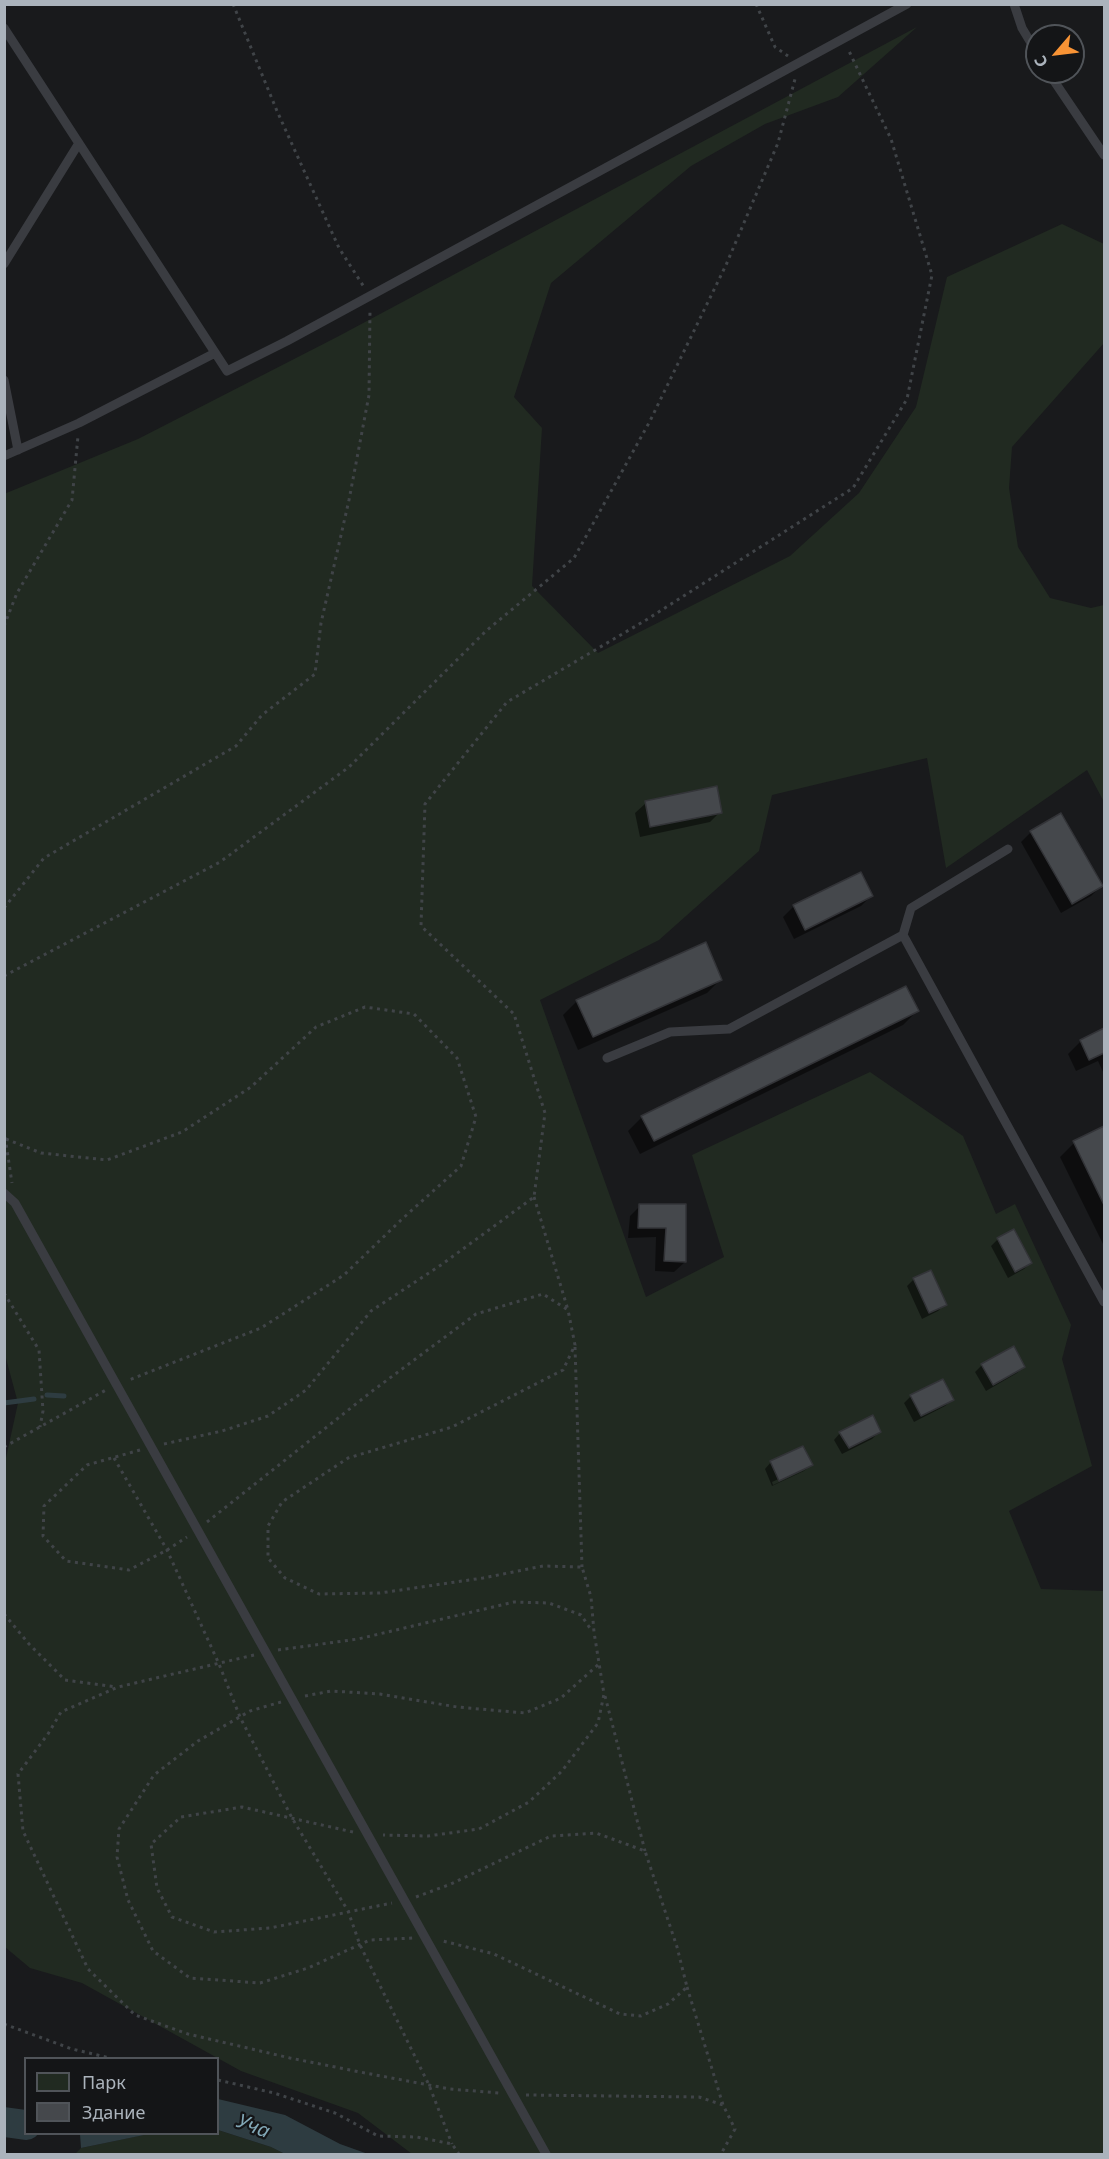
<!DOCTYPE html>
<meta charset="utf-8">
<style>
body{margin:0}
#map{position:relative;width:1109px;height:2159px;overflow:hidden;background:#191a1c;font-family:"Noto Sans",sans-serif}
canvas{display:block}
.frame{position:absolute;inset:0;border:6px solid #abb3bc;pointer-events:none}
.legend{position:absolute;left:24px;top:2057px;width:195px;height:78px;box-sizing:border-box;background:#141517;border:2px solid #505459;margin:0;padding:8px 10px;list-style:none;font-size:18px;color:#abb3bc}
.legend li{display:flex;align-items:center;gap:12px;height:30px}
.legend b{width:30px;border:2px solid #505459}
.north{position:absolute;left:1025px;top:24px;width:60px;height:60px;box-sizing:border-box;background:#141517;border:2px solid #505459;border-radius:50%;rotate:242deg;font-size:16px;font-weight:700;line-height:24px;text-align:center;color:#abb3bc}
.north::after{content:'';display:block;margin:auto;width:21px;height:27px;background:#f89335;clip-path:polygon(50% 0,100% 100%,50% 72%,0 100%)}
</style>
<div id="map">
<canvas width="1109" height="2159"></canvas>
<div class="frame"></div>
<ul class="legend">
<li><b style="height:16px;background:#212a21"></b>Парк</li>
<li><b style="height:16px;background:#45484c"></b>Здание</li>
</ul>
<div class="north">С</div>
</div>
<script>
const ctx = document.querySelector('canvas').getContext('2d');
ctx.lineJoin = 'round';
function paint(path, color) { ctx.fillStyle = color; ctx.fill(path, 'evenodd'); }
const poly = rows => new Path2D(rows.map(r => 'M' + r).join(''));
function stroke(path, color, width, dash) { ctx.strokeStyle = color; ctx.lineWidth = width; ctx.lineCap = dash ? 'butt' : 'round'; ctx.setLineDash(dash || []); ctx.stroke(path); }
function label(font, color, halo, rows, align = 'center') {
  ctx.font = font + ' "Noto Sans",sans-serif'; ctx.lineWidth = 4.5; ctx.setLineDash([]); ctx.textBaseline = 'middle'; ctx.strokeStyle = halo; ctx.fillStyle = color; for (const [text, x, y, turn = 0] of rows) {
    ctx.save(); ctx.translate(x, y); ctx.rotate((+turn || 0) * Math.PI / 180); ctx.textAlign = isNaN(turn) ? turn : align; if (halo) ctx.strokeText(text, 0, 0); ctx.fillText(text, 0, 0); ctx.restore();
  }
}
const green = poly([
 [917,27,838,97,765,124,691,166,551,283,514,397,542,428,532,586,598,653,790,556,859,493,916,407,947,277,1062,224,1104,244,1104,343,1012,447,1009,488,1018,547,1050,598,1091,608,1104,605,1104,802,1087,770,946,868,927,758,772,795,759,851,659,940,540,1000,646,1297,724,1257,692,1155,870,1072,963,1136,996,1214,1015,1204,1071,1325,1062,1359,1092,1466,1009,1511,1041,1589,1104,1591,1104,2154,412,2154,358,2113,241,2071,82,1983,30,1968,5,1947,4,1467,18,1403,4,1351,4,494,138,439,337,337],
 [218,2130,271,2147,285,2154,75,2154,81,2148,148,2134,218,2134]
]);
const water = poly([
 [218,2099,285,2115,340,2144,368,2154,285,2154,271,2147,218,2130],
 [80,2134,149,2134,81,2148]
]);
const shadow = poly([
 [646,803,720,812,710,822,640,837,635,813],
 [1031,832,1101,886,1091,896,1061,913,1021,842],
 [871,896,861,906,794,939,783,917,794,906],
 [721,979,707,993,578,1050,563,1015,577,1001],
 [917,1011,903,1025,640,1154,628,1131,642,1117],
 [1104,1030,1104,1074,1098,1061,1076,1071,1068,1054,1081,1041],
 [1104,1128,1104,1246,1060,1157,1074,1143],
 [685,1205,685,1262,674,1272,655,1271,656,1237,628,1238,630,1216,640,1206],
 [1013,1231,1030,1263,1024,1269,1008,1278,991,1246,998,1239],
 [914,1279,945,1304,938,1311,922,1319,907,1286],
 [982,1365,1023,1367,1017,1373,986,1391,975,1372],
 [911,1396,952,1400,945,1406,914,1422,904,1403],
 [879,1432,872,1439,842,1454,834,1440,840,1433],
 [771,1462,811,1464,804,1471,772,1486,765,1469],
 [805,1467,805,1470,773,1485,772,1482]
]);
const stream = poly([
 [47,1395,64,1396],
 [4,1403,34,1399]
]);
const river = poly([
 [4,2122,26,2125]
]);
const building = poly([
 [717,786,722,813,650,827,645,801,717,786],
 [1061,813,1103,886,1072,904,1030,831,1061,813],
 [861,872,873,896,805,930,793,905,861,872],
 [706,942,722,980,593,1037,576,1000,706,942],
 [906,986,919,1011,654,1141,641,1116,906,986],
 [1104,1028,1104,1053,1089,1060,1080,1040,1104,1028],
 [1104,1126,1104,1205,1073,1141,1104,1126],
 [639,1204,686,1204,686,1262,664,1261,666,1228,638,1228,639,1204],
 [1014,1229,1032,1263,1015,1272,997,1238,1014,1229],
 [931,1270,947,1305,929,1313,913,1278,931,1270],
 [1014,1346,1025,1367,993,1385,981,1364,1014,1346],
 [943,1379,954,1400,921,1416,910,1395,943,1379],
 [873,1415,881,1432,849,1448,839,1432,873,1415],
 [803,1446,813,1465,779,1481,770,1461,803,1446]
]);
const path = poly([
 [233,4,277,111,339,248,364,287],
 [756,4,775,47,788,56],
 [4,626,17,593,72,500,78,436],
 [4,908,44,858,236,746,262,715,315,674,321,623,349,500,369,395,370,310],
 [4,976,220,862,349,767,486,631,574,558,650,421,726,265,778,143,795,79],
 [4,1130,12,1183],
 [6,1139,41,1153,107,1160,182,1132,251,1087,316,1027,365,1007,414,1014,457,1058,476,1117,461,1166,401,1220,344,1275,261,1328,129,1380],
 [534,1197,568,1310],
 [4,1293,39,1350,43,1411,40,1427],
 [575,1347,582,1567],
 [164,1444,222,1431,268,1416,306,1390,371,1311,441,1265,534,1197,545,1113,514,1014,421,926,425,804,507,702,646,620,853,488,907,399,932,275,891,139,848,49],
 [4,1447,106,1390],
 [140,1450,87,1465,44,1506,43,1536,66,1561,129,1570,167,1550,187,1537],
 [114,1458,167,1550,219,1664,240,1717,292,1818,348,1911,360,1945,429,2085,452,2144],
 [207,1522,371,1392,476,1314,543,1294,568,1310,575,1345,563,1370,452,1427,348,1458,282,1502,268,1526,268,1558,285,1578,319,1594,380,1593,483,1578,543,1566,582,1567,591,1597,594,1632,604,1694,598,1723,562,1771,529,1802,479,1829,428,1836,383,1835],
 [4,1614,29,1644,65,1680,117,1687],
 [278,1650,358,1639,514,1602,549,1603,581,1615,592,1631],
 [254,1655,118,1687,61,1712,48,1734,18,1774,23,1831,88,1969,135,2015,188,2034,290,2058,360,2072,450,2089,499,2093],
 [305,1696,331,1691,380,1694,457,1707,525,1713,561,1698,600,1663],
 [605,1696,645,1851],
 [281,1702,250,1711,198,1741,154,1775,119,1829,117,1857,128,1900,153,1951,190,1978,260,1983,308,1968,370,1940,413,1938],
 [353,1832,242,1807,181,1817,151,1844,157,1888,172,1917,214,1932,270,1928,392,1903],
 [416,1897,451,1884,551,1836,596,1833,645,1851,677,1947,687,1987,668,2004,641,2016,620,2014,494,1954,443,1941],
 [687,1987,723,2105],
 [4,2024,72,2049,110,2058],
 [218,2080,274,2093,335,2113,378,2136,417,2137,452,2144,459,2154],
 [526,2095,699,2097,723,2105,735,2129,721,2154]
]);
const service = poly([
 [1014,4,1022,28,1037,53],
 [4,28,227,371,287,341,907,4],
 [1048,72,1104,155],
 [4,264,79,143],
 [4,380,18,450],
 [4,456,79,423,215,353],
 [903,935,911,908,1008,849],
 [607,1058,670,1032,729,1029,903,935,1104,1302],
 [4,1193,15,1203,546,2154]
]);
const waterNames = [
 ["Уча",253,2127,21]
];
paint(green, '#212a21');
paint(water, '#2e3c41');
paint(shadow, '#0007');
stroke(stream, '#2e3c41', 5);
stroke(river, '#2e3c41', 30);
paint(building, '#45484c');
stroke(building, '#333438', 1.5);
stroke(path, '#404448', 3, [3, 4.5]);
stroke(service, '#3a3c41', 9);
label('italic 20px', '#82a8b7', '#141517', waterNames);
</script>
